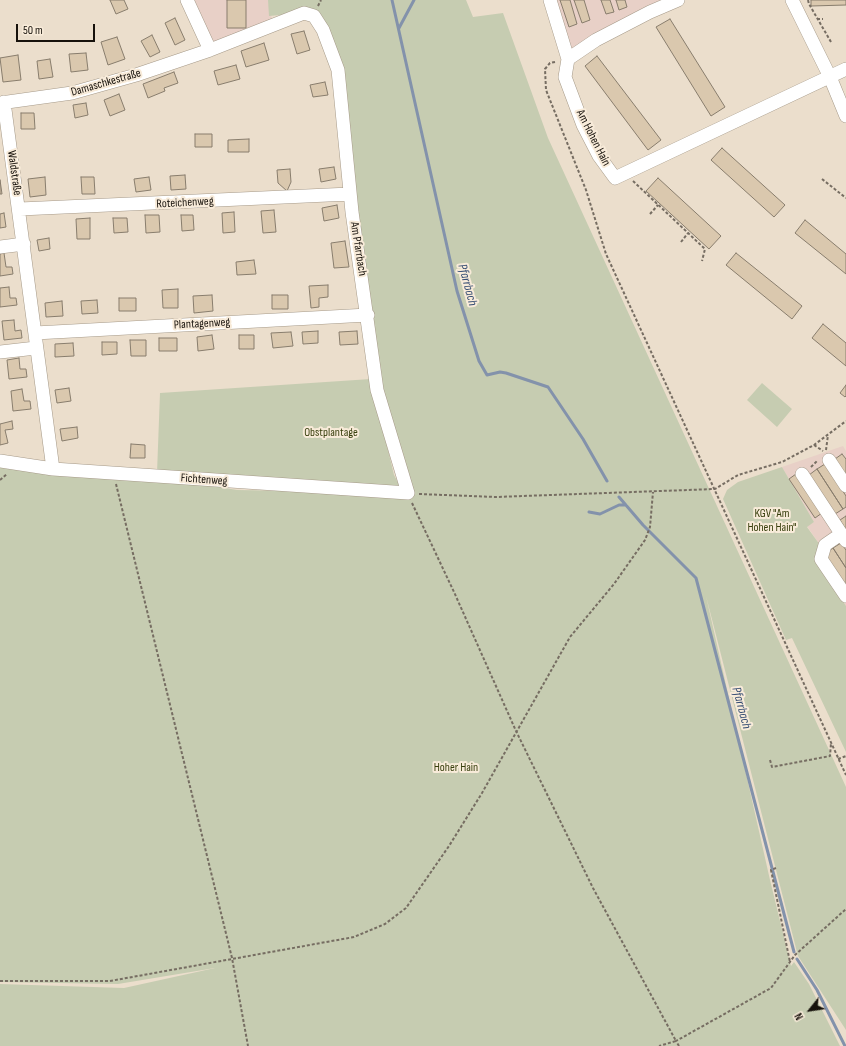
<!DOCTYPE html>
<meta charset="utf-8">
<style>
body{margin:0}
#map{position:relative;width:846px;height:1046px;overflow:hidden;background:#ebdecc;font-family:"Sofia Sans Condensed",sans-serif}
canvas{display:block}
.north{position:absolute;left:790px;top:990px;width:40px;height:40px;-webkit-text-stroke:3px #f8ebd9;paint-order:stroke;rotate:240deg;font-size:11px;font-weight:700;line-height:16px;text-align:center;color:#16110b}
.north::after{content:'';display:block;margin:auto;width:14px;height:18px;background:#16110b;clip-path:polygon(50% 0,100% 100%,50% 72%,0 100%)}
.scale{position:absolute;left:16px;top:24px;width:79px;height:18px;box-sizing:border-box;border:2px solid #16110b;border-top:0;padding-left:5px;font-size:12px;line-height:14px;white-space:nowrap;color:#16110b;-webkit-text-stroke:3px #f8ebd9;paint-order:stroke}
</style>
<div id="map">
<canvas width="846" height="1046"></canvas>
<div class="north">N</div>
<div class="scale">50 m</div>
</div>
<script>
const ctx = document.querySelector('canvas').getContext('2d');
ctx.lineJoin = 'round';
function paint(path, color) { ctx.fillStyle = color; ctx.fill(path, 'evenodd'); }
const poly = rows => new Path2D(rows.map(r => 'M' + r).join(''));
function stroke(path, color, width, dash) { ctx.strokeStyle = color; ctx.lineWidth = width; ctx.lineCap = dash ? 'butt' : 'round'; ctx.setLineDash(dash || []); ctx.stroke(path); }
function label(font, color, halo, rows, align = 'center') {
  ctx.font = font + ' "Sofia Sans Condensed",sans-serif'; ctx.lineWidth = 4; ctx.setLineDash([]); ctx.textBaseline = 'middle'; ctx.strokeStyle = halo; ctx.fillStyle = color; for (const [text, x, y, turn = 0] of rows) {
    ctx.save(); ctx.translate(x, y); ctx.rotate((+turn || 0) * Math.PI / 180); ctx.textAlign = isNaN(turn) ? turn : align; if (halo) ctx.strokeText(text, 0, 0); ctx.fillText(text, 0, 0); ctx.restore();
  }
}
const industrial = poly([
 [187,0,268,0,273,24,210,50],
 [548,0,679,0,568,59],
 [843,446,846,451,846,606,817,560,820,545,807,526,814,522,782,467]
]);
const green = poly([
 [268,0,466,0,473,17,503,13,548,138,846,787,846,1030,798,956,706,596,770,880,791,966,794,962,809,984,840,1046,0,1046,0,984,124,988,215,968,118,984,0,982,0,461,154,476,237,490,407,493,377,390,338,70,323,30,304,13,269,16],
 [371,379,394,475,402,490,157,473,160,393],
 [762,383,792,409,777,427,747,400],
 [782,467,814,522,807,527,820,545,817,560,846,606,846,752,792,638,786,640,723,499,727,490,738,482]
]);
const stream = poly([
 [392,0,457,291,479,361,487,375,500,372,506,373,548,387,583,439,607,481],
 [399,28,414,0],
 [619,497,643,525,696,578,794,952],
 [589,512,600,514,619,505,626,505],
 [797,959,817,990,845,1046]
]);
const building = poly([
 [110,0,124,0,128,9,116,14,110,0],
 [227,0,246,0,246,28,227,28,227,0],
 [560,0,570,0,577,24,569,27,560,0],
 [574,0,584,0,590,20,582,23,574,0],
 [601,0,610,0,614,12,606,14,601,0],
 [616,0,625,0,627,7,619,10,616,0],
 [811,0,846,0,846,5,811,6,811,0],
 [175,18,185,40,175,45,165,23,175,18],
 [670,19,725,107,711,116,656,27,670,19],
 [304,31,310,50,297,54,291,34,304,31],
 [152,35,160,52,150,57,141,41,152,35],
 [117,37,125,59,108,65,101,42,117,37],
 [264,43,269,60,246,67,241,51,264,43],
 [86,53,88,70,71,72,69,54,86,53],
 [18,55,21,80,3,82,0,58,18,55],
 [597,56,661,140,648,150,585,66,597,56],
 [50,59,53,77,39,79,37,61,50,59],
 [236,65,240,79,218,85,214,71,236,65],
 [174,72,178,83,164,88,165,91,148,98,143,84,174,72],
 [325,82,328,95,313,97,310,85,325,82],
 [119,94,125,110,110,116,104,100,119,94],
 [86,103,88,115,75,118,73,105,86,103],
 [21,113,34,113,35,129,21,129,21,113],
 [195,134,212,134,212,147,195,147,195,134],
 [249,139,249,152,228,152,228,140,249,139],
 [722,148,785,205,774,217,711,160,722,148],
 [334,167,336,179,321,182,319,169,334,167],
 [290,169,291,182,287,191,278,183,277,170,290,169],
 [185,175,186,189,171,190,170,176,185,175],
 [45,177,46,195,30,197,28,179,45,177],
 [81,177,94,177,95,194,82,194,81,177],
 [149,177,151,190,136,192,134,179,149,177],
 [658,178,721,236,709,249,646,191,658,178],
 [0,180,2,194,0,194,0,180],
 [337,205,339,218,324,221,322,208,337,205],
 [274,210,276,232,263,233,261,211,274,210],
 [234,212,235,232,223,233,222,213,234,212],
 [4,213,6,227,0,228,0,214,4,213],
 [145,215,159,215,160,232,146,233,145,215],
 [181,215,193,215,194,230,182,231,181,215],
 [90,218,90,239,77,239,76,219,90,218],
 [113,218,127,218,128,232,114,233,113,218],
 [805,220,846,254,846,274,795,233,805,220],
 [49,238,50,249,39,251,37,240,49,238],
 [345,241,349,267,334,268,331,243,345,241],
 [4,253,6,267,12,267,13,274,0,276,0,254,4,253],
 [736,253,802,306,792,319,726,265,736,253],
 [254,260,256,274,237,275,236,262,254,260],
 [328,285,328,297,319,298,319,307,311,308,309,286,328,285],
 [9,287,10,298,16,298,17,305,0,307,0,288,9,287],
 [178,289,178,308,163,308,162,290,178,289],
 [212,295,213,311,194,313,193,296,212,295],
 [272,295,288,295,288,309,272,309,272,295],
 [119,298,136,298,136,311,119,311,119,298],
 [97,300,98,313,82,314,81,301,97,300],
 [62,301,63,316,46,317,45,303,62,301],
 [14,320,15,331,21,330,22,338,4,340,2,321,14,320],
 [823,324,846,343,846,366,812,338,823,324],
 [318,331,318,343,303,344,302,332,318,331],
 [357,331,358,344,340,345,339,332,357,331],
 [291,332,293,346,273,348,271,333,291,332],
 [212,335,214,349,198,351,197,337,212,335],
 [239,335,254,335,254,349,239,349,239,335],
 [159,338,177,338,177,351,159,351,159,338],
 [130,340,146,340,146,356,131,356,130,340],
 [102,342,117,342,117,354,102,355,102,342],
 [73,343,74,356,55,357,55,344,73,343],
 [19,358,20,369,26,369,27,377,9,379,7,360,19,358],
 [846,385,846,396,845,397,840,393,846,385],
 [69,388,71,401,57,403,55,390,69,388],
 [22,389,24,401,30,401,31,409,13,411,11,391,22,389],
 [12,421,13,429,5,430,8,443,0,445,0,424,12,421],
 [77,427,78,438,62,441,60,429,77,427],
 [131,444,145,445,145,458,130,458,131,444],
 [842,454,846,459,846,476,835,459,842,454],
 [825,464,846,496,846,507,843,509,817,469,825,464],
 [817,469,843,509,835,514,809,475,817,469],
 [796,474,822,513,815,518,789,479,796,474],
 [846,516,846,530,840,520,846,516],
 [841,543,846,550,846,568,833,548,841,543],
 [833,548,846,568,846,586,825,554,833,548]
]);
const path = poly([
 [808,0,809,4,831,42],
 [318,6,321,0],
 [817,19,823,19],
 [555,62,550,63,545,69,546,90,586,190,606,254,846,775],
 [822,179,846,198],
 [633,181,705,249,702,261],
 [650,214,658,205],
 [681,242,688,233],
 [814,445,823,451],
 [826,450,828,435],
 [811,467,818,460],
 [0,480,7,474],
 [116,484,232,958,248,1046],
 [419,494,496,497,715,489,738,475,782,462,814,445,846,421],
 [412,503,454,592,516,731,593,888,676,1041,659,1046],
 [838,759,846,756],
 [770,760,772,767,830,756,831,743],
 [776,868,771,870,790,962],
 [0,981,110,981,354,937,385,924,406,908,449,846,482,793,570,637,614,584,645,540,650,527,653,492],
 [679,1046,676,1041,771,988,795,955,846,909]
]);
const minor = poly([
 [187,0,210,50],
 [550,0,568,59],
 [678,0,650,12,596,40,568,59,565,77,583,125,599,156,615,178,846,69],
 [792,0,830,77,846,116],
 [4,102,53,469],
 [0,103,72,93,136,75,210,50,304,13,314,16,323,30,338,70,352,212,377,390,408,493,53,469,0,461],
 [20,209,350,194],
 [0,247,24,244],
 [35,333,368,315],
 [0,352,36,348],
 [829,460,846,486],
 [802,474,846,541],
 [841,534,825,545,821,559,846,596]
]);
const streetNames = [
 ["Damaschkestraße",106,83,-16],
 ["Am Hohen Hain",593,138,63],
 ["Waldstraße",14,173,82],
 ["Roteichenweg",185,203,-3],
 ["Am Pfarrbach",358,249,81],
 ["Plantagenweg",202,324,-3],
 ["Fichtenweg",204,480,4]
];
const parkNames = [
 ["Obstplantage",331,433],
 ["KGV \"Am",772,514],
 ["Hohen Hain\"",772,528],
 ["Hoher Hain",456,768]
];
const waterNames = [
 ["Pfarrbach",467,285,75],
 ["Pfarrbach",741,708,75]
];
paint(industrial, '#e8d0c7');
paint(green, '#c6ccb1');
stroke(stream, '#8392ab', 3);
paint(building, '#dac8ae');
stroke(building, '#887d6d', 1);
stroke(minor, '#a69a89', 14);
stroke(path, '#766d62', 2, [3, 2]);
stroke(minor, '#fff', 13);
label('12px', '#16110b', '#f8ebd9', streetNames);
label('12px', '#373e0c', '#f8ebd9', parkNames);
label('italic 13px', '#374e74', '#f8ebd9', waterNames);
</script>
